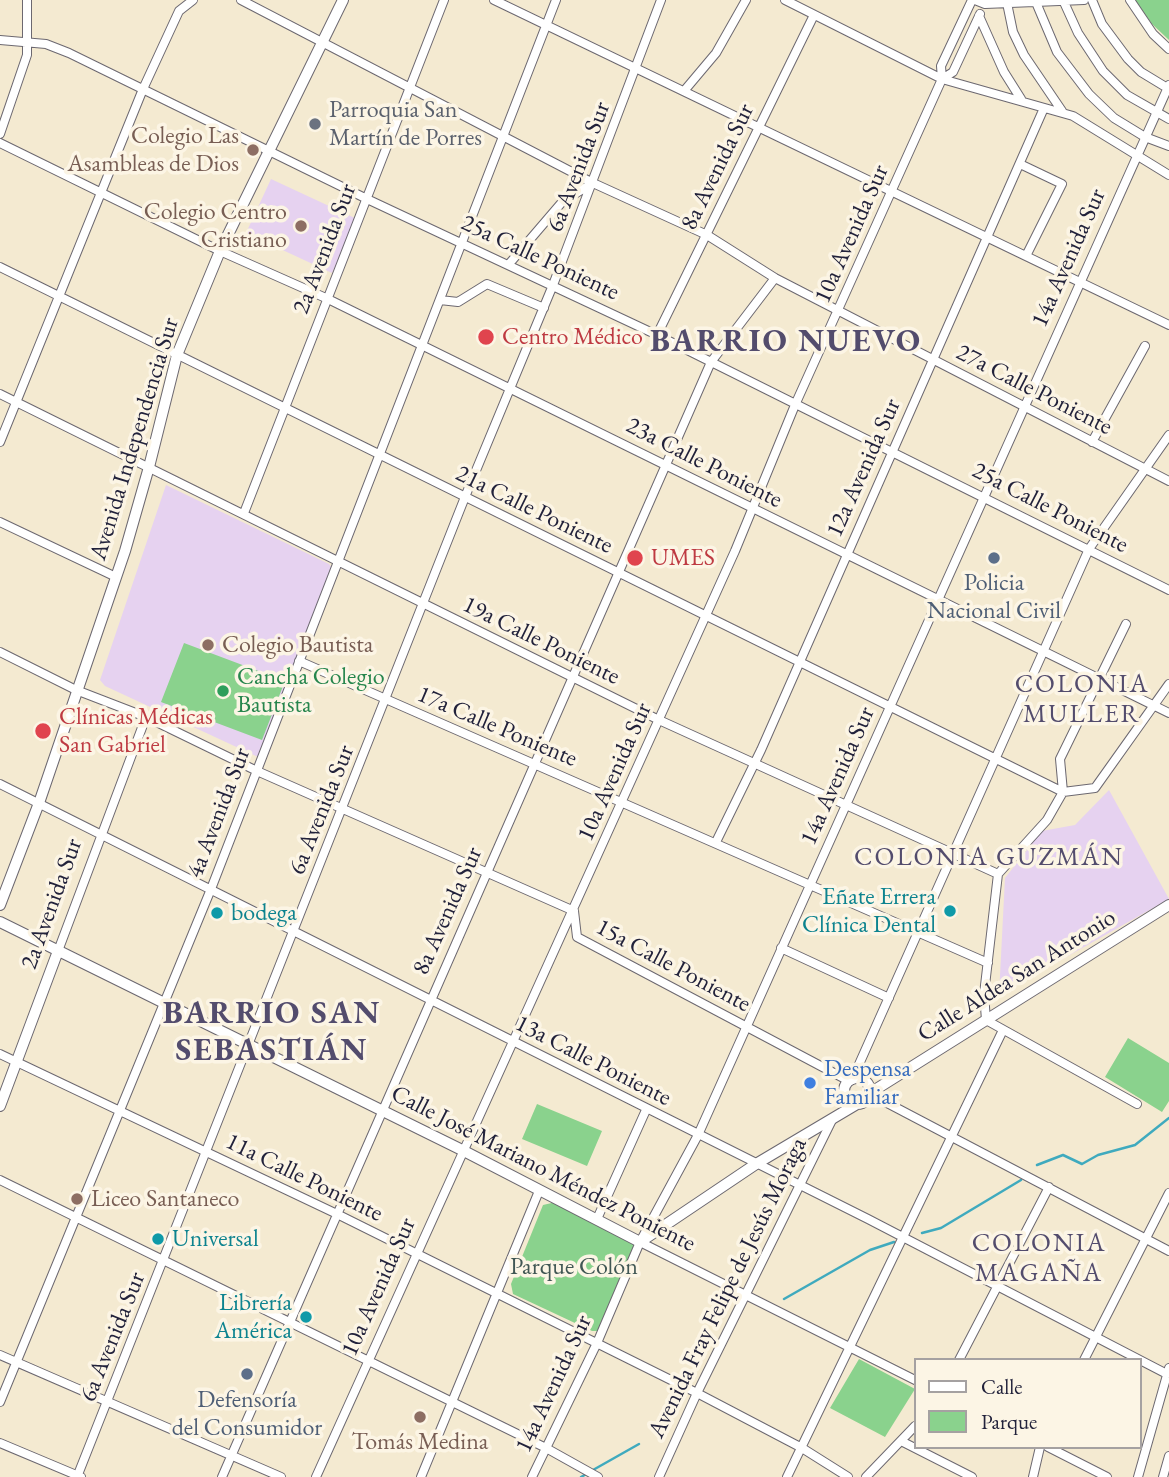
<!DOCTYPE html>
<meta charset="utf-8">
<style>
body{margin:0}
#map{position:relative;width:1169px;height:1477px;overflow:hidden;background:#f4ead1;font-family:"EB Garamond",serif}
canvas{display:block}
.legend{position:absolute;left:914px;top:1358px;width:228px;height:91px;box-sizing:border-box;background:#fcf5e5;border:2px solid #a5a1a1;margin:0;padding:9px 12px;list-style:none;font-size:21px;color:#22223b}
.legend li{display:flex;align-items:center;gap:14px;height:35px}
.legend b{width:35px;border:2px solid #a5a1a1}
</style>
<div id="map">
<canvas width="1169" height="1477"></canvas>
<ul class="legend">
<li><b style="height:9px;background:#fff"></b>Calle</li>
<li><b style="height:19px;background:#8ad28d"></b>Parque</li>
</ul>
</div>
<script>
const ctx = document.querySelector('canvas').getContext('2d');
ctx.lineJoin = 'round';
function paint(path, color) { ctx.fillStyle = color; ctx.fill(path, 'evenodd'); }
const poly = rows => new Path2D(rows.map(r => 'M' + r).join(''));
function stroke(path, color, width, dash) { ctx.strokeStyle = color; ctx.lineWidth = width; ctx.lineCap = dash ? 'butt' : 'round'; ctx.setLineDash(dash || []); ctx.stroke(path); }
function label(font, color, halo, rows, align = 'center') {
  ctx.font = font + ' "EB Garamond",serif'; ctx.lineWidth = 7; ctx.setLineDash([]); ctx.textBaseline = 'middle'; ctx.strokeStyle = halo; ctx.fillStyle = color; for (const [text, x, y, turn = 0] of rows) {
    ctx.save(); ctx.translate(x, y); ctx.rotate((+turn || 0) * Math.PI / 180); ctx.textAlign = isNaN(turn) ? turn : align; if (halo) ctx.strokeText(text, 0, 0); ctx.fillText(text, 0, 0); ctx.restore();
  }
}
const built = poly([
 [271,179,357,219,332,273,246,233],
 [166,485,329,564,332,568,258,757,105,686,100,680],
 [1109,790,1169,899,999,995,1005,878,1042,831,1075,825]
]);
const green = poly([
 [1135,0,1169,0,1169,40,1152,24],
 [184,643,285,681,262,740,161,702],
 [1128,1038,1169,1063,1169,1101,1162,1112,1105,1077],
 [537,1104,602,1131,587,1166,522,1139],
 [556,1202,635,1242,637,1250,599,1331,592,1331,513,1294,511,1284,543,1205],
 [859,1359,915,1389,885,1437,830,1408]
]);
const stream = poly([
 [1037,1165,1063,1155,1082,1164,1098,1155,1135,1145,1169,1118],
 [922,1233,941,1228,1021,1180],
 [784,1299,870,1250,894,1242],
 [593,1470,639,1444],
 [581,1477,588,1473]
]);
const minor = poly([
 [241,0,593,183,707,235,775,278,1169,481],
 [494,0,1169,325],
 [785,0,942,79,1073,116,1169,175],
 [975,0,985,4,1084,0],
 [1035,0,1057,52,1089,94,1114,118,1145,137,1169,146],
 [1063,0,1078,33,1103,71,1127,95,1169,119],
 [1092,0,1102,24,1128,59,1141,72,1169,89],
 [1130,0,1153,34,1169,49],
 [1007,3,1013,32,1024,55,1062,111],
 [979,16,1004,72,1021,99],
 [0,40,46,44,69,53,367,199,657,335,1169,590],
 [942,79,953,72,980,14],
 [684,91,716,53,746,0],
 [0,134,27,55,27,0],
 [0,143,220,251,328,299,1169,713],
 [1020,164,1062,184,1026,256],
 [509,264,563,201,593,183],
 [0,267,1063,792],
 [440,300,458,302,487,284,544,308],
 [657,335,814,15],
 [0,394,659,720,998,874],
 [0,442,143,89,179,11,193,0],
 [1092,442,1145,346],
 [244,513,444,0],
 [0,522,116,577],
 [0,652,76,690,146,717,257,771,574,911],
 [299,661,988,963],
 [0,784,868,1219,1167,1374],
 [1063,792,1047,820,998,874,984,994,986,1020,1137,1104],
 [1063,792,1060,759,1126,624],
 [1063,792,1095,788,1169,684],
 [716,842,761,750,1044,108],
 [574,911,577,937,849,1081],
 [781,948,889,998],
 [58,951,146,717],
 [0,1054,337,1214,697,1393,802,1448,848,1477],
 [858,1069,862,1079],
 [852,1080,1089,549,1169,435],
 [870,1094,1169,1251],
 [0,1180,546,1448,598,1477],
 [597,1219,646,1110],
 [640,1242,915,1380],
 [0,1355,281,1477],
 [959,1360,1049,1187],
 [1084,1360,1169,1193],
 [0,1402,211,889,556,0],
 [903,1442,972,1477],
 [0,1443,81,1477],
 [1048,1447,1107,1477],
 [77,1477,465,497,553,285,661,0],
 [222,1477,711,362,775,278],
 [316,1477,735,551,795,405,942,79,941,66,972,0],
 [421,1477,539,1191],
 [532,1477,597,1343,640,1242,698,1135,1169,85],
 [659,1477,697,1393,832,1120],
 [787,1477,1003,1030],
 [866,1477,915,1426],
 [1033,1477,1040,1447],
 [1138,1477,1169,1368],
 [1163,1477,1169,1456]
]);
const major = poly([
 [0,905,39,803,125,551,149,467,177,355,220,251,343,0],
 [0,922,462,1150,640,1242,756,1164,857,1104],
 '844 1091a13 13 0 1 1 26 0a13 13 0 1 1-26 0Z',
 [870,1093,1169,905],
 [0,1106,58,951]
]);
const markers = [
 [315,124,7,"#6b7280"],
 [253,150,7,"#8d6e63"],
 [301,226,7,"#8d6e63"],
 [486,337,9,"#e0444e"],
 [635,558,9,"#e0444e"],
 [994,558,7,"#5c6f8a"],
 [208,645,7,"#8d6e63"],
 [223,691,7,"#2e9e5b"],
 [43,731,9,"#e0444e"],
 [950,911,7,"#0f9aa8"],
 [217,913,7,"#0f9aa8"],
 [810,1083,7,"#3f7fe0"],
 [77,1199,7,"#8d6e63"],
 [158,1239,7,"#0f9aa8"],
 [306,1317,7,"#0f9aa8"],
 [247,1374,7,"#5c6f8a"],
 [420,1417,7,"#8d6e63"]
];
const worshipNames = [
 ["Parroquia San",329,110],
 ["Martín de Porres",329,138]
];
const educationNames = [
 ["Colegio Las",239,136],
 ["Asambleas de Dios",239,164],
 ["Colegio Centro",287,212],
 ["Cristiano",287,240],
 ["Colegio Bautista",222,645,"left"],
 ["Liceo Santaneco",91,1199,"left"],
 ["Tomás Medina",420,1442,"center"]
];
const streetNames = [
 ["6a Avenida Sur",579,167,-69],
 ["8a Avenida Sur",718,167,-64],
 ["10a Avenida Sur",852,234,-66],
 ["2a Avenida Sur",325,249,-69],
 ["25a Calle Poniente",540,258,25],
 ["14a Avenida Sur",1069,258,-66],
 ["27a Calle Poniente",1034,390,27],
 ["Avenida Independencia Sur",135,439,-73],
 ["23a Calle Poniente",704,463,27],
 ["12a Avenida Sur",864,468,-66],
 ["25a Calle Poniente",1050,508,27],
 ["21a Calle Poniente",534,510,26],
 ["19a Calle Poniente",541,641,26],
 ["17a Calle Poniente",497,727,23],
 ["10a Avenida Sur",615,772,-66],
 ["14a Avenida Sur",838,776,-66],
 ["6a Avenida Sur",322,810,-68],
 ["4a Avenida Sur",219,813,-69],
 ["2a Avenida Sur",52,904,-70],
 ["8a Avenida Sur",448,911,-66],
 ["15a Calle Poniente",673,966,28],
 ["Calle Aldea San Antonio",1017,976,-32],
 ["13a Calle Poniente",593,1061,27],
 ["Calle José Mariano Méndez Poniente",543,1169,27],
 ["11a Calle Poniente",304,1178,26],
 ["10a Avenida Sur",379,1287,-66],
 ["Avenida Fray Felipe de Jesús Moraga",728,1288,-64],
 ["6a Avenida Sur",113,1337,-68],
 ["14a Avenida Sur",554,1384,-65]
];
const healthNames = [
 ["Centro Médico",502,337],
 ["UMES",651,558],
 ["Clínicas Médicas",59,717],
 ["San Gabriel",59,745]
];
const serviceNames = [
 ["Policia",994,583],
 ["Nacional Civil",994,611],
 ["Defensoría",247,1400],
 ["del Consumidor",247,1428]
];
const leisureNames = [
 ["Cancha Colegio",237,677],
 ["Bautista",237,705]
];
const cultureNames = [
 ["Eñate Errera",936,897],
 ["Clínica Dental",936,925],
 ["bodega",231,913,"left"],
 ["Universal",172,1239,"left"],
 ["Librería",292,1303],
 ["América",292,1331]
];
const shopNames = [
 ["Despensa",824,1069],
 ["Familiar",824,1097]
];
const parkNames = [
 ["Parque Colón",574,1267]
];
const neighbourhoodNames = [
 ["COLONIA",1082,685],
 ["MULLER",1082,715],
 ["COLONIA GUZMÁN",989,858],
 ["COLONIA",1039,1244],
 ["MAGAÑA",1039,1274]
];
const districtNames = [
 ["BARRIO NUEVO",786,342],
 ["BARRIO SAN",272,1014],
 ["SEBASTIÁN",272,1051]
];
paint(built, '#e6d2f0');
paint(green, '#8ad28d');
stroke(stream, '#3faabe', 2.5);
stroke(minor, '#6c6870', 10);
stroke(major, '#6c6870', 12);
stroke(minor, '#fff', 8);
stroke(major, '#fff', 10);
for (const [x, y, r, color] of markers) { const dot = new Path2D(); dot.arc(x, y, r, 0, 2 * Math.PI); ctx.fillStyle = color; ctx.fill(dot); stroke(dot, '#fcf5e5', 2.5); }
label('24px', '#5b616d', '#fcf5e5', worshipNames, 'left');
label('24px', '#785e54', '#fcf5e5', educationNames, 'right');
label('24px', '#22223b', '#fcf5e5', streetNames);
label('24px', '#be3a42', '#fcf5e5', healthNames, 'left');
label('24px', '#4e5e75', '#fcf5e5', serviceNames);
label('24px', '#27864d', '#fcf5e5', leisureNames, 'left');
label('24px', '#0d838f', '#fcf5e5', cultureNames, 'right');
label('24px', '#366cbe', '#fcf5e5', shopNames, 'left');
label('24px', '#415754', '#fcf5e5', parkNames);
ctx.letterSpacing = '2px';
label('26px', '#534c6d', '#fcf5e5', neighbourhoodNames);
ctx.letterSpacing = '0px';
ctx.letterSpacing = '2px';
label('bold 32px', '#534c6d', '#fcf5e5', districtNames);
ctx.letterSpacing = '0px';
</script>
